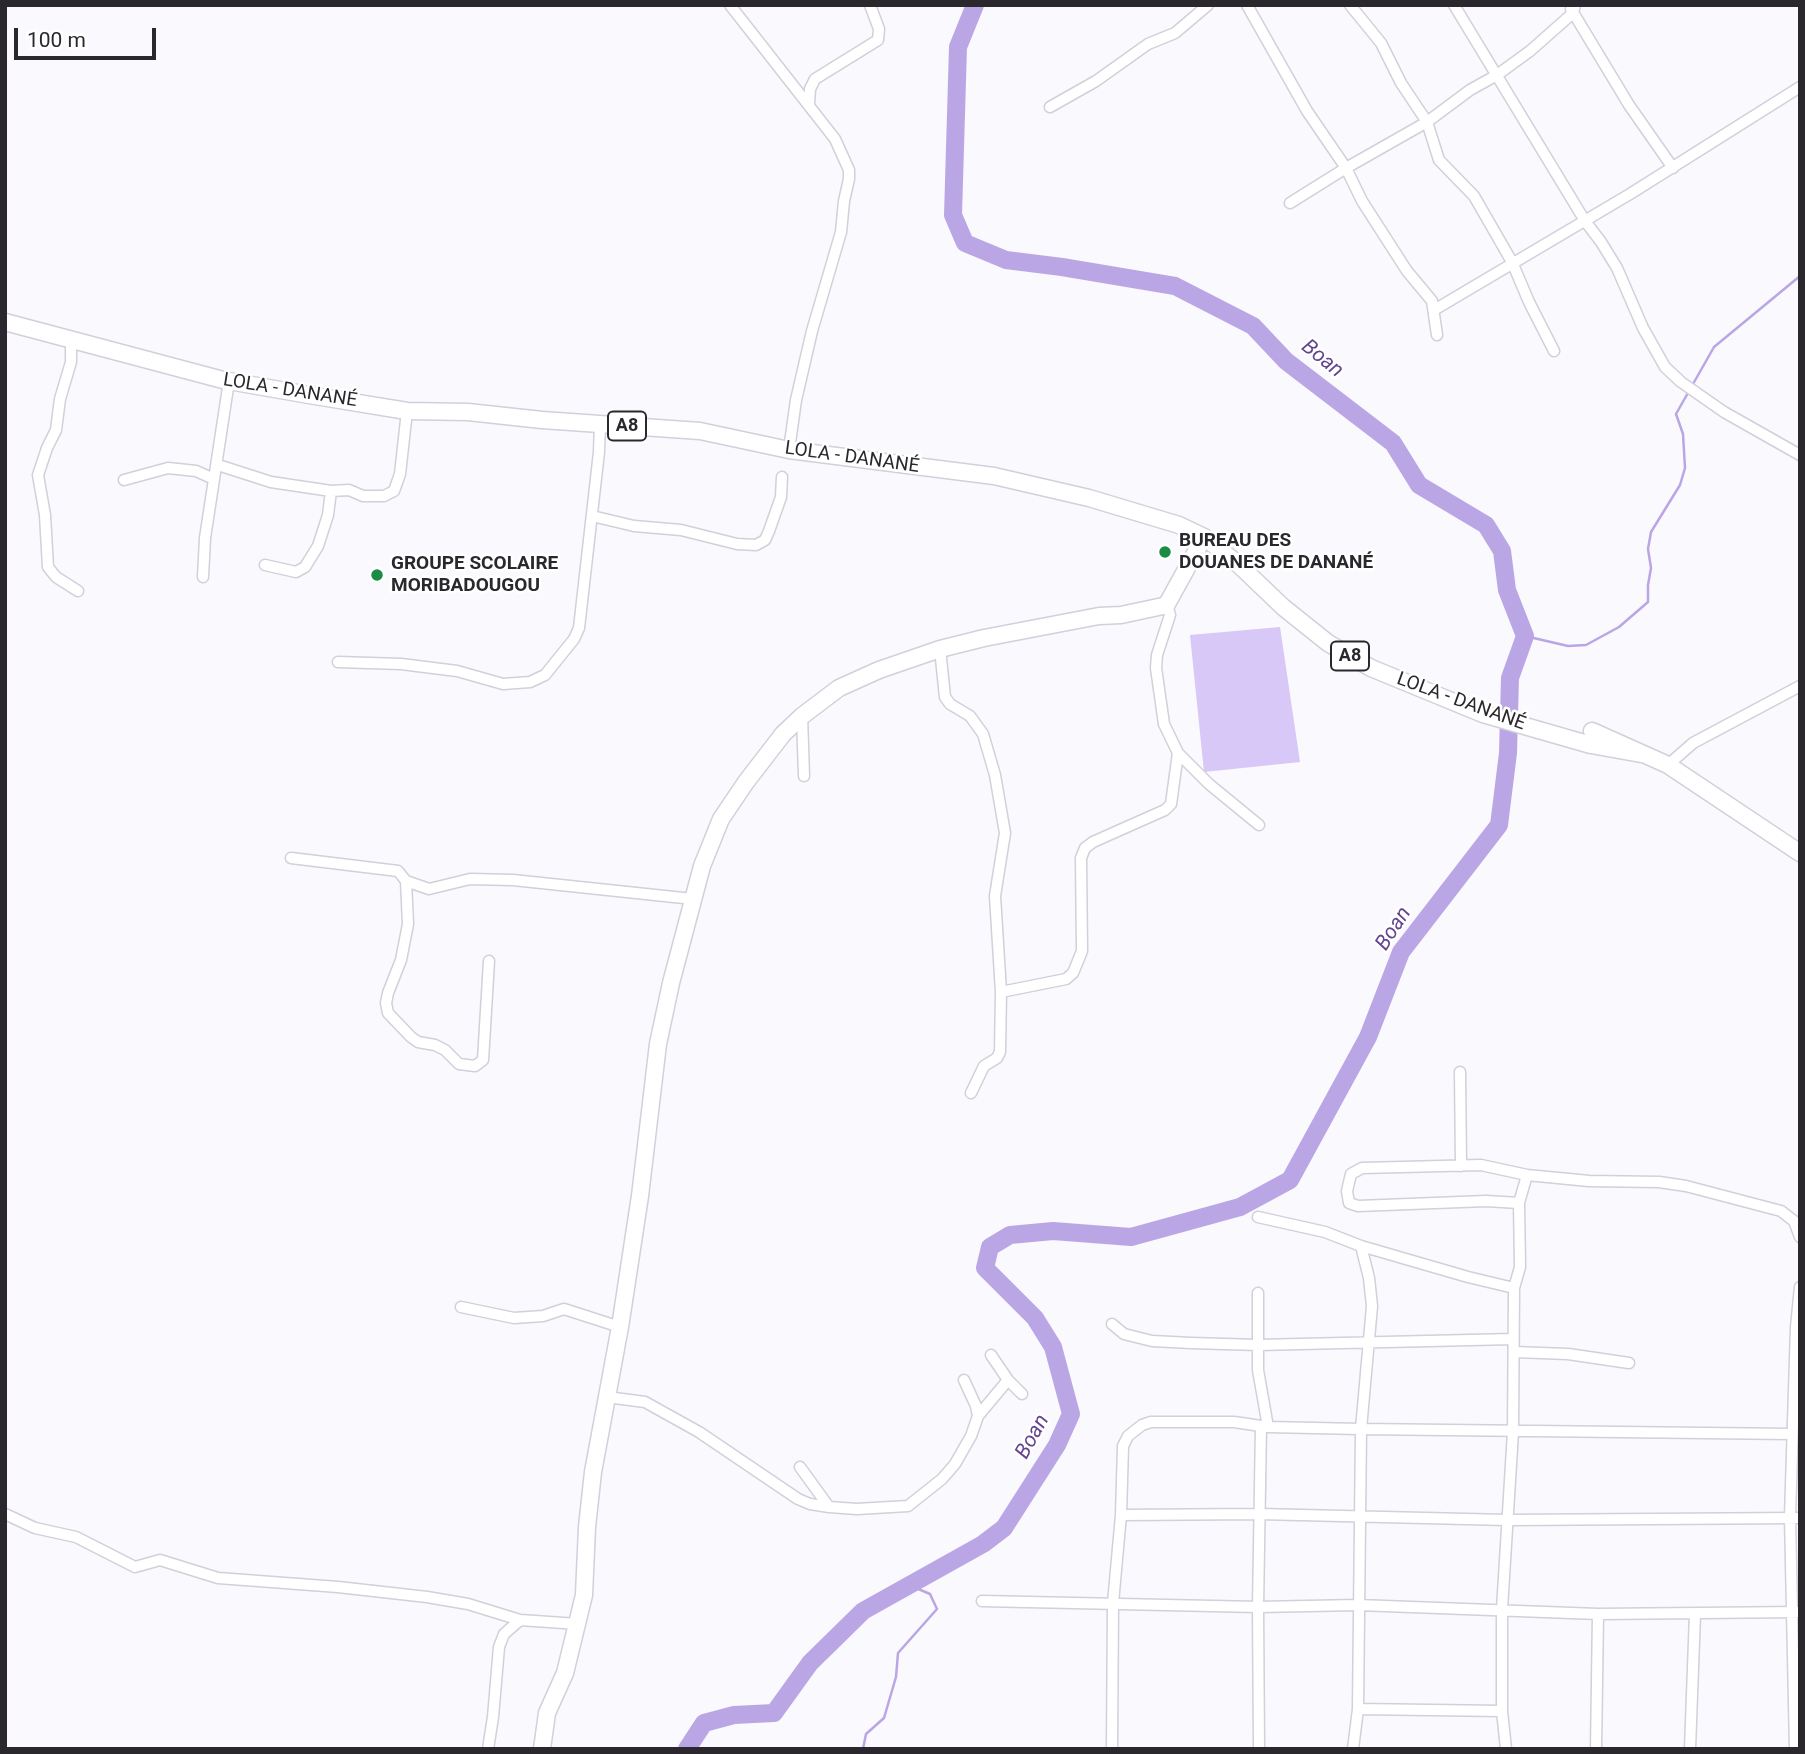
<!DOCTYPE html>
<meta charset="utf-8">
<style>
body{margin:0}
#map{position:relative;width:1805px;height:1754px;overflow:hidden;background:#faf9fe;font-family:Roboto,sans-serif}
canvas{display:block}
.frame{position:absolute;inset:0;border:7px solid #2a282d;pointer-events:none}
.scale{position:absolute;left:14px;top:28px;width:142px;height:32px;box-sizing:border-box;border:4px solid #2a282d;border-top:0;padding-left:9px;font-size:21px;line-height:24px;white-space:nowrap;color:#2a282d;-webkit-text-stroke:5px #fff;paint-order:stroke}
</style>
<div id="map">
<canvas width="1805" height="1754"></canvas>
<div class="frame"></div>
<div class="scale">100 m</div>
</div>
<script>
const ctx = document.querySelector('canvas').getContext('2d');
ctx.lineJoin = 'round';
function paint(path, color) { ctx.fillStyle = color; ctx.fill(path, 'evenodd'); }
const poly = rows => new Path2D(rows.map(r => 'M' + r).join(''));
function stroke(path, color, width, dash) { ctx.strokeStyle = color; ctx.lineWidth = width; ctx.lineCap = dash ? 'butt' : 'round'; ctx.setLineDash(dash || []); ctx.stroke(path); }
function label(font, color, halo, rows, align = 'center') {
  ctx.font = font + ' Roboto,sans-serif'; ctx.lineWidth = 5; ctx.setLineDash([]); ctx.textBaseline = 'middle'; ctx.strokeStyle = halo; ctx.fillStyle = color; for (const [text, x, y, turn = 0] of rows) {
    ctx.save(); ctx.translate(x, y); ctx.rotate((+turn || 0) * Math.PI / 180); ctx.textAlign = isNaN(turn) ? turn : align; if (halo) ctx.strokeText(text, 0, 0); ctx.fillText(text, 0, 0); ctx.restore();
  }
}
const green = poly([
 [1280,627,1300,762,1204,772,1190,635]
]);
const stream = poly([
 [1525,636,1568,646,1586,645,1619,627,1648,602,1648,585,1651,568,1648,549,1651,532,1680,485,1685,468,1683,434,1676,414,1714,347,1800,276],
 [863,1749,866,1734,884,1718,896,1677,898,1653,937,1609,930,1594,909,1585]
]);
const river = poly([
 [687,1749,704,1723,734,1715,774,1713,810,1663,863,1611,983,1544,1004,1528,1057,1445,1071,1414,1053,1347,1035,1318,985,1268,990,1247,1010,1235,1053,1231,1131,1237,1240,1207,1290,1180,1368,1037,1401,952,1499,825,1508,753,1510,678,1525,636,1507,590,1502,551,1486,525,1419,485,1393,443,1286,361,1253,326,1175,286,1062,267,1006,260,965,243,953,215,958,47,975,5]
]);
const street = poly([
 [730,5,835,139,849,170,849,179,844,201,841,232,812,331,796,400,789,450],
 [1247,5,1307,111,1346,168,1362,201,1407,271,1432,301,1437,335],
 [1350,5,1381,43,1401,83,1427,122,1439,160,1474,196,1512,262,1529,302,1554,351],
 [1454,5,1585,221,1601,242,1617,268,1643,328,1665,367,1681,382,1724,412,1800,455],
 [1571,9,1629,105,1673,168],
 [809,104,810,89,815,79,878,40,879,29,870,5],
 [1050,107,1096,81,1148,44,1175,33,1208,5],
 [1290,203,1346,168,1427,122,1470,90,1497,75,1530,51,1573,13,1575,5],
 [1434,310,1630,194,1800,87],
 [71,340,71,362,60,399,56,430,47,448,38,475,45,515,48,567,56,577,78,591],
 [218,465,271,482,331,491,349,490,363,496,384,496,394,491,400,474,407,411],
 [124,480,168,468,196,471,214,479],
 [592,516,634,526,681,530,737,544,756,545,765,540,769,531,781,497,782,477],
 [265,565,296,572,305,567,318,546,328,515,331,491],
 [203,577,205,538,229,381],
 [1167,604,1170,615,1157,655,1156,668,1164,724,1178,753,1209,784,1259,825],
 [940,649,945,697,950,704,970,716,983,734,995,775,1005,833,995,896,1001,992,1000,1052,997,1058,984,1066,971,1093],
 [338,662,401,664,457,671,503,684,530,682,545,675,574,639,579,628,599,452,600,424],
 [802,716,804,776],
 [1668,765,1693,743,1800,686],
 [291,858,398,871,406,881,429,889,470,879,513,880,693,899],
 [406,881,408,924,401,960,388,993,386,1003,388,1013,411,1037,418,1042,435,1045,445,1050,459,1064,475,1066,483,1060,489,961],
 [1001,992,1066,979,1073,973,1082,951,1081,858,1085,848,1093,842,1165,810,1171,804,1178,753],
 [1460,1072,1461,1166],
 [1519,1203,1486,1201,1358,1206,1349,1203,1347,1191,1351,1174,1362,1168,1481,1165,1527,1175],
 [1258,1217,1325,1232,1361,1246,1369,1278,1372,1306,1361,1429,1358,1709,1353,1749],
 [1361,1246,1468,1277,1514,1288],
 [1258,1293,1258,1370,1268,1427],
 [461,1307,514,1318,543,1316,564,1309,620,1327],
 [1112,1324,1124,1334,1152,1341,1191,1343,1258,1345,1513,1339],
 [1514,1352,1568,1354,1629,1363],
 [991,1355,1008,1380,1022,1394],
 [607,1397,645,1402,699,1432,798,1499,810,1504,829,1507,857,1509,908,1506,942,1479,955,1464,971,1436,978,1416,976,1406,964,1380],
 [978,1416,1008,1380],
 [800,1467,829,1507],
 [5,1514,35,1528,76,1537,135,1567,160,1560,218,1578,338,1587,427,1597,468,1604,520,1620,578,1624],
 [1121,1515,1259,1514,1507,1520,1800,1518],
 [982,1601,1258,1607,1358,1605,1598,1614,1800,1612],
 [1358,1709,1502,1711],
 [488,1749,493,1717,499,1647,504,1634,520,1620],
 [1112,1749,1113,1603,1121,1515,1123,1446,1128,1436,1142,1425,1151,1422,1234,1422,1268,1427,1361,1429,1792,1434],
 [1259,1749,1258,1607,1261,1426],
 [1506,1749,1502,1711,1502,1609,1513,1432,1514,1288,1520,1267,1519,1203,1527,1175,1589,1181,1659,1182,1686,1186,1781,1211,1794,1221,1800,1237],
 [1596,1749,1598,1614],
 [1690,1749,1695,1614],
 [1795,1749,1790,1517,1796,1327,1800,1287]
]);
const primary = poly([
 [5,322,223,380,309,395,407,411,468,412,542,420,700,431,789,450,994,476,1089,498,1179,525,1204,537,1238,564,1283,607,1328,643,1371,668,1483,714,1591,745,1641,754],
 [1592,731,1668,765,1800,853],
 [542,1749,547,1713,565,1673,584,1595,587,1527,593,1472,620,1327,640,1196,658,1044,671,983,702,866,721,819,746,782,783,734,802,716,839,688,879,670,940,649,984,638,1099,616,1121,615,1163,606,1167,604,1204,537]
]);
const markers = [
 [1165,552,7,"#1c8b43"],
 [377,575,7,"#1c8b43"]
];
const shields = [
 [627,426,38],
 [1350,656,38]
];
const shieldNames = [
 ["A8",627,426],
 ["A8",1350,656]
];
const streetNames = [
 ["LOLA - DANANÉ",290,391,9],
 ["LOLA - DANANÉ",852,458,8],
 ["LOLA - DANANÉ",1461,702,20]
];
const poiNames = [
 ["BUREAU DES",1179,541],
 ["DOUANES DE DANANÉ",1179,563],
 ["GROUPE SCOLAIRE",391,564],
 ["MORIBADOUGOU",391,586]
];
const waterNames = [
 ["Boan",1322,359,39],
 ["Boan",1394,929,-57],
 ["Boan",1033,1437,-61]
];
paint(green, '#d7c8f7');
stroke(stream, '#bba6e5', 2.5);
stroke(river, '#bba6e5', 18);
stroke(street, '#d3cfdb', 13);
stroke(primary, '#d3cfdb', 19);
stroke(street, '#fff', 10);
stroke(primary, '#fff', 16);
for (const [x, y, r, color] of markers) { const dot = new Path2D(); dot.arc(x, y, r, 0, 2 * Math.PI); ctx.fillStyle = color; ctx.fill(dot); stroke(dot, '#fff', 2.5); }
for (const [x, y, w] of shields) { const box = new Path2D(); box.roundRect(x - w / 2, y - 14.5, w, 29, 5); ctx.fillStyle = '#fff'; ctx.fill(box); stroke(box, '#2a282d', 2); }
label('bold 18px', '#2a282d', null, shieldNames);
label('19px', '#2a282d', '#fff', streetNames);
label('bold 19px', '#2a282d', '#fff', poiNames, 'left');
label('italic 21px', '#634590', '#fff', waterNames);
</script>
